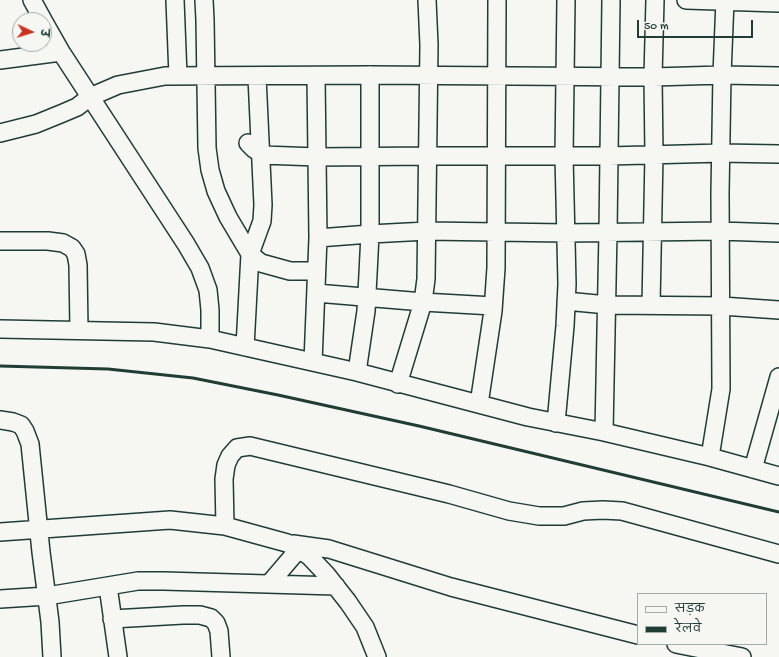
<!DOCTYPE html>
<meta charset="utf-8">
<style>
body{margin:0}
#map{position:relative;width:779px;height:657px;overflow:hidden;background:#f6f6f2;font-family:"Gochi Hand","Playpen Sans Deva",sans-serif}
canvas{display:block}
.legend{position:absolute;left:637px;top:593px;width:130px;height:52px;box-sizing:border-box;background:#f6f6f2;border:1px solid #a0aca6;margin:0;padding:5px 7px;list-style:none;font-size:12px;color:#1f3d34}
.legend li{display:flex;align-items:center;gap:8px;height:20px}
.legend b{width:20px;border:1px solid #a0aca6}
.north{position:absolute;left:12px;top:12px;width:40px;height:40px;box-sizing:border-box;background:#f6f6f2;border:1px solid #a0aca6;border-radius:50%;rotate:94deg;font-size:11px;font-weight:700;line-height:16px;text-align:center;color:#1f3d34}
.north::after{content:'';display:block;margin:auto;width:14px;height:18px;background:#c8321e;clip-path:polygon(50% 0,100% 100%,50% 72%,0 100%)}
.scale{position:absolute;left:637px;top:20px;width:116px;height:18px;box-sizing:border-box;border:2px solid #1f3d34;border-top:0;padding-left:5px;font-size:12px;line-height:14px;white-space:nowrap;color:#1f3d34;-webkit-text-stroke:3px #f6f6f2;paint-order:stroke}
</style>
<div id="map">
<canvas width="779" height="657"></canvas>
<ul class="legend">
<li><b style="height:5px;background:#f6f6f2"></b>सड़क</li>
<li><b style="height:5px;background:#1f3d34"></b>रेलवे</li>
</ul>
<div class="north">उ</div>
<div class="scale">50 m</div>
</div>
<script>
const ctx = document.querySelector('canvas').getContext('2d');
ctx.lineJoin = 'round';
const poly = rows => new Path2D(rows.map(r => 'M' + r).join(''));
function stroke(path, color, width, dash) { ctx.strokeStyle = color; ctx.lineWidth = width; ctx.lineCap = dash ? 'butt' : 'round'; ctx.setLineDash(dash || []); ctx.stroke(path); }
const minor = poly([
 [32,0,43,20],
 [175,0,178,76],
 [204,0,205,20,207,148,210,170,216,191,228,217,250,254,261,263,290,271,316,271],
 [686,0,779,3],
 [44,22,61,52,186,244,200,268,208,290,210,310,210,339],
 [0,60,61,52],
 [0,133,36,124,63,113,77,107,90,97,118,85,165,76,370,75,653,77,722,75,779,76],
 [248,143,254,149,263,155,317,157,428,156,609,156,721,153,779,154],
 [318,238,370,234,427,231,566,233,720,231,779,233],
 [0,241,48,241,63,243,72,248,76,254,78,265,79,330],
 [316,293,423,302,493,306],
 [566,301,607,305,722,306,779,310],
 [651,305,654,155,653,77,655,0],
 [0,329,154,332,210,339,357,372,528,417,604,432,710,457,779,476],
 [245,347,250,254,262,221,263,205,257,77],
 [313,362,318,238,316,76],
 [357,372,366,311,368,274,370,234,370,75],
 [398,384,423,302,426,279,429,45,427,0],
 [479,404,493,311,496,268,497,0],
 [0,420,13,422,21,425,25,431,30,444,41,552,50,622,52,657],
 [556,423,565,326,567,284,564,156,566,0],
 [604,432,608,232,611,0],
 [710,457,721,389,720,193,722,75,725,0],
 [753,469,779,377],
 [225,526,224,479,226,465,230,456,237,448,250,446,449,494,509,511,539,516,564,516,583,511,603,510,622,511,779,554],
 [0,532,170,520,225,526,287,543,309,556,326,574,348,602,365,627,377,657],
 [293,544,329,549,451,587,638,635],
 [269,584,298,550],
 [108,586,118,657],
 [0,599,47,596,138,581,164,581,336,586],
 [112,619,183,615,200,615,211,618,216,623,219,631,221,657],
 [676,644,742,657]
]);
const rail = poly([
 [0,366,108,369,193,378,278,395,419,426,779,512]
]);
stroke(minor, '#1f3d34', 20);
stroke(minor, '#f6f6f2', 17);
stroke(rail, '#1f3d34', 3);
</script>
